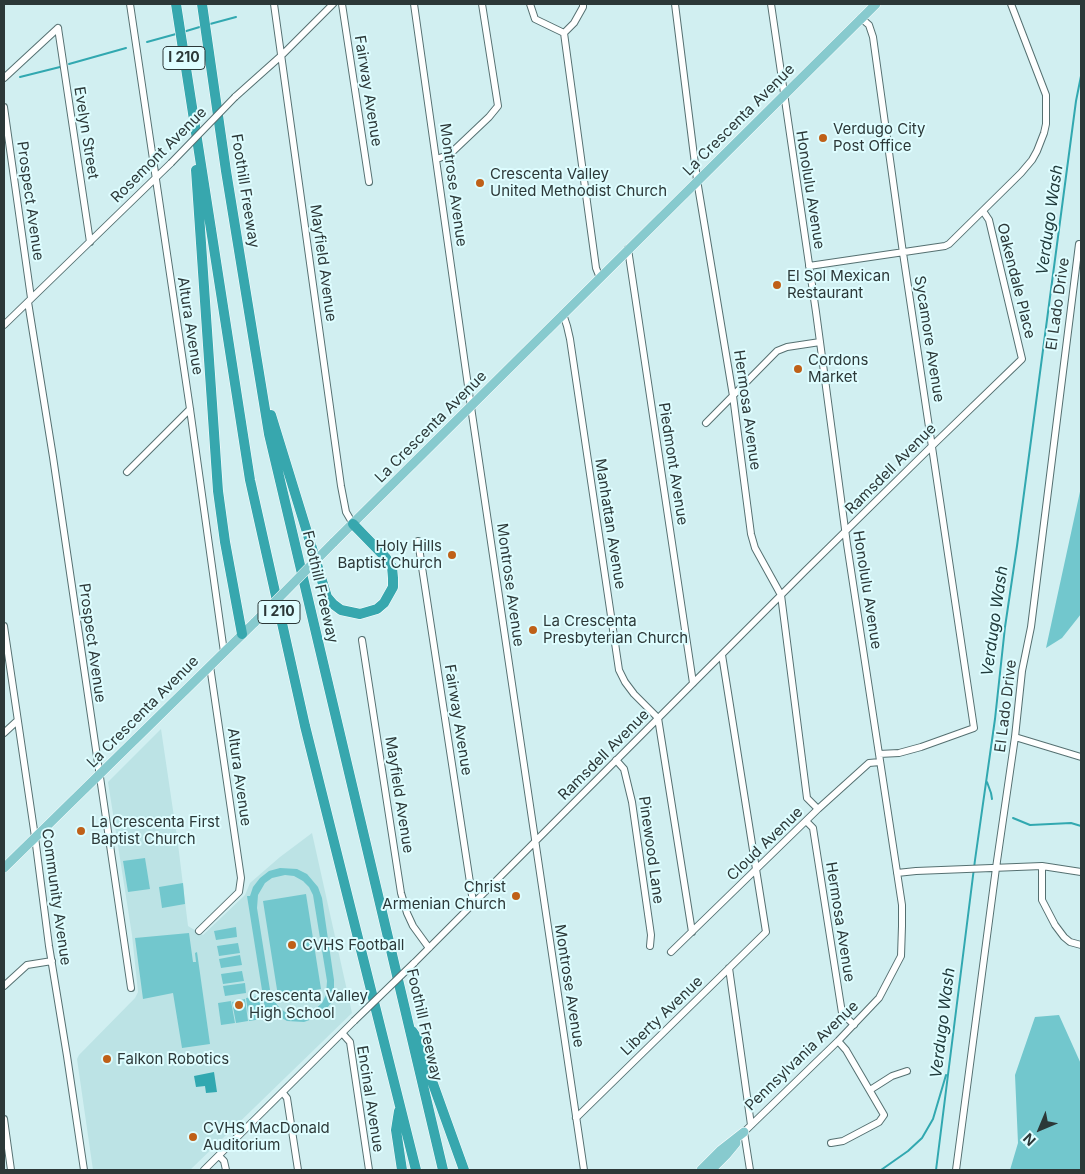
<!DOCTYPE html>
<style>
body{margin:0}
#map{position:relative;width:1085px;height:1174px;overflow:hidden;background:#d1eff1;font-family:Inter,sans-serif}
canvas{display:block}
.frame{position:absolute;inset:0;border:5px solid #2c3838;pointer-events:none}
.north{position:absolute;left:1015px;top:1104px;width:50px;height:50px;-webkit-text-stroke:4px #defdff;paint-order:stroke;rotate:225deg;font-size:14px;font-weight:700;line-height:20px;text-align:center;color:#2c3838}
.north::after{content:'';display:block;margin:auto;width:18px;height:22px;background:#2c3838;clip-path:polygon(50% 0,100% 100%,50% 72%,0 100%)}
</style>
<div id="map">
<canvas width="1085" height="1174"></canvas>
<div class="frame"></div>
<div class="north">N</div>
</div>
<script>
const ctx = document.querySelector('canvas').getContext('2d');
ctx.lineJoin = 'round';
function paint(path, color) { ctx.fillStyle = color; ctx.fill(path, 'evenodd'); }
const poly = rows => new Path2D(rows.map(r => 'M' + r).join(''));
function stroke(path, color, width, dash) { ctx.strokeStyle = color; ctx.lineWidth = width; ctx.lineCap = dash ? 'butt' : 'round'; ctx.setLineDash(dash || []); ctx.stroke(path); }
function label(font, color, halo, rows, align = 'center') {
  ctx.font = font + ' Inter,sans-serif'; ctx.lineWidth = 4; ctx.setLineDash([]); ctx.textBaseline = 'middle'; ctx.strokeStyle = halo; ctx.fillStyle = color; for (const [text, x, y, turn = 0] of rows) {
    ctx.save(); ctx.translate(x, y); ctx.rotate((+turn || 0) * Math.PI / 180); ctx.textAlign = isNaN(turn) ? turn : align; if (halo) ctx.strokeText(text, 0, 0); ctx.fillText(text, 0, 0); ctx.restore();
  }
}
const built = poly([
 [161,729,178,844,188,926,203,935,245,895,250,883,280,857,312,833,352,1013,190,1170,93,1170,77,1059,79,1055,135,998,138,992,132,935,108,782]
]);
const green = poly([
 [1081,487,1081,614,1062,638,1046,648],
 [145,858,150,889,128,892,123,861],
 [280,868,297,869,307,874,318,887,322,898,334,980,334,992,331,1003,324,1012,315,1018,304,1022,287,1021,277,1015,269,1008,265,1009,247,896,250,896,253,887,260,878,269,871],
 [285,875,294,876,303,881,309,887,313,895,327,981,326,995,322,1003,312,1012,303,1014,294,1014,285,1012,278,1006,273,999,270,990,257,908,258,895,265,883,272,878],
 [183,883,185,904,162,908,159,887],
 [306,894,321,989,278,996,263,901],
 [236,927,237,937,216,940,214,931],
 [189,933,193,962,196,962,195,953,197,952,210,1044,182,1048,173,993,143,999,135,938],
 [238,943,240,953,219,956,217,946],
 [240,955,242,965,221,968,219,959],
 [242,971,244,981,223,984,221,974],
 [245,983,246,993,225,996,223,986],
 [259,996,262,1019,249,1021,246,998],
 [245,999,248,1021,236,1023,232,1002],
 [231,1001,235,1023,221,1025,218,1003],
 [1059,1015,1081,1064,1081,1170,1010,1170,1018,1143,1015,1075,1035,1017]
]);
const water = poly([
 [214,1072,217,1092,206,1093,205,1086,196,1087,194,1076]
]);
const stream = poly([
 [210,24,236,17],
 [183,32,203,26],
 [147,42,176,34],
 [69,64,126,48],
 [20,77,60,67],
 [987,782,991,793,992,799],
 [1013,818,1030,825,1071,823,1081,826],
 [881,1170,908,1151,922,1138,933,1119,946,1075],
 [936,1170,975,860,995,719,1005,627,1017,546,1076,101,1081,76]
]);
const minor = poly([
 [130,4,190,409,224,652],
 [274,4,341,486,346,512,353,524],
 [342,4,369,182],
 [414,4,471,407,584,1170],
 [530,4,535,19,564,33],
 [583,4,583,7,574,23,564,33,596,268,600,278],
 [675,4,697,180,733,396,751,534,755,548,781,595,807,798,818,809],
 [861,18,869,25,873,37,903,253,974,728,921,747,899,753,879,754],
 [58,28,90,242],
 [4,78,58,28],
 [235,97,282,55,333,4],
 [4,107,31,298],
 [437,159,450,154,489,117,498,106,482,4],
 [628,249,693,683],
 [809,266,945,246,949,244,1021,173,1032,160,1037,151,1044,133,1046,124,1046,95,1011,4],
 [28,302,53,457,131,988],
 [563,314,567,326,570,339,619,670,625,682,634,694,658,718,692,932],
 [4,325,171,163],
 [706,423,777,351,787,347,820,342],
 [127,472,190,409],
 [418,541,473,902],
 [4,626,35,837,49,946,67,1056,84,1170],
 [362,640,401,893,407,913,413,926,429,948],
 [4,733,17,721],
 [1015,737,1081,757],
 [616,760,624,769,632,802,651,935,650,946],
 [806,821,813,828,842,1013,854,1025],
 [1042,866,1042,900,1055,925,1064,937,1070,942,1081,945],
 [897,873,916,871,1042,866,1081,872],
 [199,931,239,892,241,878,210,666],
 [671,952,818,809,869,763,880,762],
 [414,963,805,571,933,445,1022,359,989,220,983,211],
 [729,968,751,1125],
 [4,986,27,965,52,961],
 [342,1033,350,1042,369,1170],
 [870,1090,892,1076,907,1071],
 [283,1093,287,1098,298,1170],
 [576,1118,766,932,722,655],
 [4,1119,11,1170],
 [831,1143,843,1141,879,1122,884,1115,846,1050,838,1041],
 [219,1156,224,1161,226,1170],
 [204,1170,354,1021],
 [750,1170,744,1132,838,1041,879,998,901,956,902,926,902,905,847,544,816,312,771,4],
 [956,1170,996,868,1015,737,1022,671,1031,627,1079,244]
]);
const major = poly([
 [333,543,876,4],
 [4,868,255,622],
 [701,1170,721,1150,744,1132],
 [711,1170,726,1155,736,1143]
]);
const highway = poly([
 [176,4,250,480,305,726,416,1170],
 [202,4,226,171,269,434,443,1170],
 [196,170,218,491,225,542,242,634],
 [271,415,327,597,333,604,341,610,360,614,377,609,384,603,393,587,393,578,392,567,386,558,353,524],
 [412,1031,424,1048,432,1081,464,1170],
 [399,1111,396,1130,402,1170]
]);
const minorBridge = poly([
 [171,163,235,97],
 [354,1021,414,963]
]);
const majorBridge = poly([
 [255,622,333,543]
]);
const markers = [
 [823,138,5,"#bf6018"],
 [480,183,5,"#bf6018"],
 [777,285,5,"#bf6018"],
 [798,369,5,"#bf6018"],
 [452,555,5,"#bf6018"],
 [533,630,5,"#bf6018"],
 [81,831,5,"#bf6018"],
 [516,896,5,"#bf6018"],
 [292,945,5,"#bf6018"],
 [239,1005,5,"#bf6018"],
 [107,1059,5,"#bf6018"],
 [193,1137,5,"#bf6018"]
];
const shields = [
 [184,58,42],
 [279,612,42]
];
const shieldNames = [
 ["I 210",184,58],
 ["I 210",279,612]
];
const streetNames = [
 ["Fairway Avenue",368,91,81],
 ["La Crescenta Avenue",739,120,-45],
 ["Evelyn Street",86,133,81],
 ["Rosemont Avenue",159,155,-45],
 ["Montrose Avenue",453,185,82],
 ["Honolulu Avenue",810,190,81],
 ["Foothill Freeway",245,191,81],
 ["Prospect Avenue",30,201,82],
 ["Mayfield Avenue",323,263,82],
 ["Oakendale Place",1016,281,76],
 ["El Lado Drive",1058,304,-82],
 ["Altura Avenue",190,326,81],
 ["Sycamore Avenue",929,339,81],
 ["Hermosa Avenue",747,410,82],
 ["La Crescenta Avenue",431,427,-45],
 ["Piedmont Avenue",673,464,81],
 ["Ramsdell Avenue",891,469,-45],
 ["Manhattan Avenue",610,524,81],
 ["Montrose Avenue",510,585,82],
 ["Foothill Freeway",320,587,77],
 ["Honolulu Avenue",867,590,81],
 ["Prospect Avenue",92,643,82],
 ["El Lado Drive",1006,706,-83],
 ["La Crescenta Avenue",143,712,-45],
 ["Fairway Avenue",458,720,81],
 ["Ramsdell Avenue",604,755,-45],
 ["Altura Avenue",239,777,82],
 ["Mayfield Avenue",399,795,81],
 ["Cloud Avenue",765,844,-44],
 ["Pinewood Lane",651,850,82],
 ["Community Avenue",56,897,82],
 ["Hermosa Avenue",840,922,81],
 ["Montrose Avenue",569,986,81],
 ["Liberty Avenue",662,1016,-44],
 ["Foothill Freeway",424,1025,77],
 ["Pennsylvania Avenue",802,1056,-44],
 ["Encinal Avenue",370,1099,81]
];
const poiNames = [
 ["Verdugo City",833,129],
 ["Post Office",833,146],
 ["Crescenta Valley",490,174],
 ["United Methodist Church",490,191],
 ["El Sol Mexican",787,276],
 ["Restaurant",787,293],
 ["Cordons",808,360],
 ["Market",808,377],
 ["Holy Hills",442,546,"right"],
 ["Baptist Church",442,563,"right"],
 ["La Crescenta",543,621],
 ["Presbyterian Church",543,638],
 ["La Crescenta First",91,822],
 ["Baptist Church",91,839],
 ["Christ",506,887,"right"],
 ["Armenian Church",506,904,"right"],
 ["CVHS Football",302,945],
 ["Crescenta Valley",249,996],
 ["High School",249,1013],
 ["Falkon Robotics",117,1059],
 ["CVHS MacDonald",203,1128],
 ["Auditorium",203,1145]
];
const waterNames = [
 ["Verdugo Wash",1050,220,-82],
 ["Verdugo Wash",995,621,-82],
 ["Verdugo Wash",943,1023,-83]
];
paint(built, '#bce3e5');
paint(green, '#72c7cd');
paint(water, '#31a8b0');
stroke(stream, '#31a8b0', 2);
stroke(minor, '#557071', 8);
stroke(major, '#fff', 10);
stroke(highway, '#fff', 11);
stroke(minor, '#fff', 6);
stroke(major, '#87cace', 9);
stroke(highway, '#37a7ae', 10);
stroke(minorBridge, '#557071', 8, []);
stroke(majorBridge, '#fff', 10, []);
stroke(minorBridge, '#fff', 6);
stroke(majorBridge, '#87cace', 9);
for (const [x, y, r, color] of markers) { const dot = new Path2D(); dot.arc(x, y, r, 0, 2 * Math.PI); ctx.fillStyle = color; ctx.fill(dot); stroke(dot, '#defdff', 2); }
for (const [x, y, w] of shields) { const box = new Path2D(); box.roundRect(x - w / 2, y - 11.5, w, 23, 4); ctx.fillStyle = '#defdff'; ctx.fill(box); stroke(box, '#2c3838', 1); }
label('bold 14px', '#2c3838', null, shieldNames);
label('15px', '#2c3838', '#defdff', streetNames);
label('15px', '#2c3838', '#defdff', poiNames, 'left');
label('italic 16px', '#203a3b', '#defdff', waterNames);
</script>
